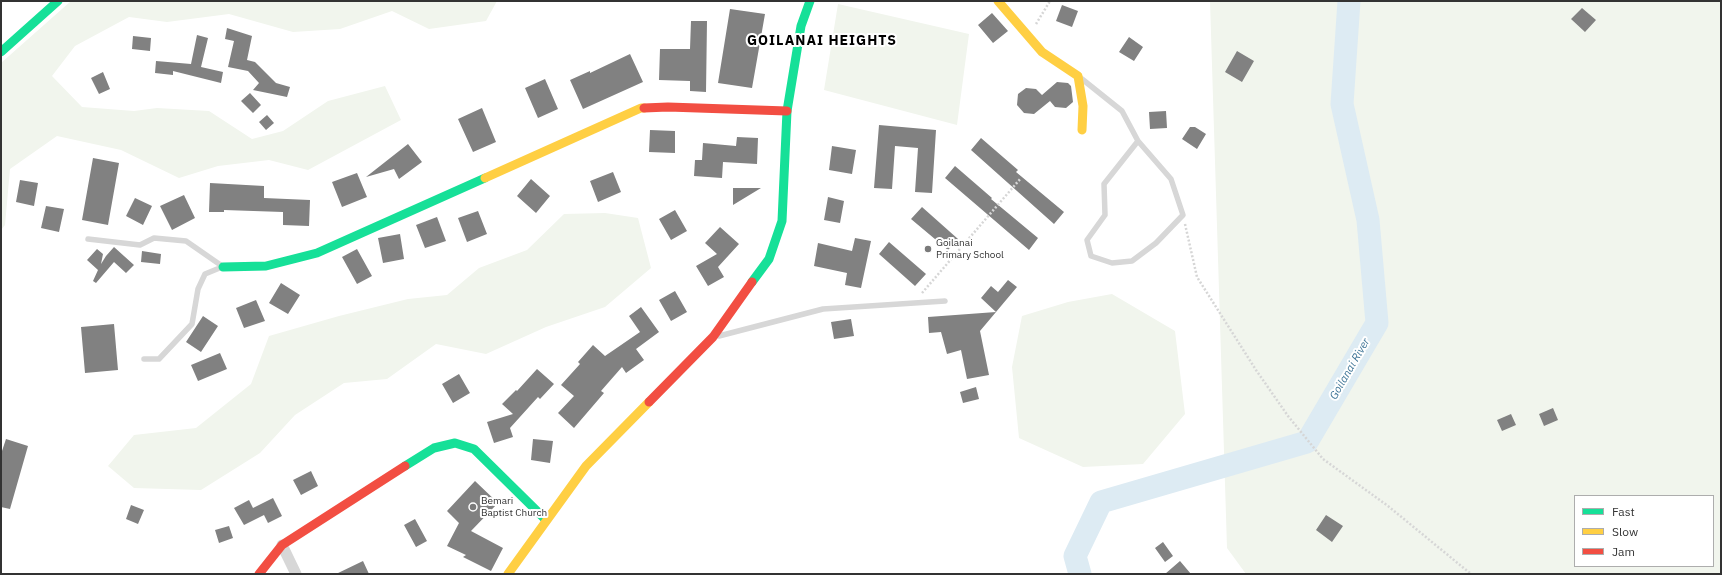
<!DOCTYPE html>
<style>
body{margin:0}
#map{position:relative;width:1722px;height:575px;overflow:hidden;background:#fff;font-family:"IBM Plex Sans",sans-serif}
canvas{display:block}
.frame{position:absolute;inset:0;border:2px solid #333;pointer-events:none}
.legend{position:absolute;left:1574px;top:495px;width:140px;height:72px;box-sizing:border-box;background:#fff;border:1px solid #adadad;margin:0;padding:5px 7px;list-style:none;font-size:12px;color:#333}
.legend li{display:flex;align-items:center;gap:8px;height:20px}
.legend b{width:20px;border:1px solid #adadad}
</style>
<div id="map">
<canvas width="1722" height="575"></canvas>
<div class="frame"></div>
<ul class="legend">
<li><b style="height:5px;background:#16e098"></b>Fast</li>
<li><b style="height:5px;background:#ffcf43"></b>Slow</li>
<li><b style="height:5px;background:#f24e42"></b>Jam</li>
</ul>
</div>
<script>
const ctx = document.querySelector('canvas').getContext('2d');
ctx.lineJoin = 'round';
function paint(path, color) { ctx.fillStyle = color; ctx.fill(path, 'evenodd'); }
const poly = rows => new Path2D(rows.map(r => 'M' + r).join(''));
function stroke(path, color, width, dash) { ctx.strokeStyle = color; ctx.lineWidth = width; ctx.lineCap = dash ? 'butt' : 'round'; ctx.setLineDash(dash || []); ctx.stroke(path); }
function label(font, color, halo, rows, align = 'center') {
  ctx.font = font + ' "IBM Plex Sans",sans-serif'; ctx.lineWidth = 4; ctx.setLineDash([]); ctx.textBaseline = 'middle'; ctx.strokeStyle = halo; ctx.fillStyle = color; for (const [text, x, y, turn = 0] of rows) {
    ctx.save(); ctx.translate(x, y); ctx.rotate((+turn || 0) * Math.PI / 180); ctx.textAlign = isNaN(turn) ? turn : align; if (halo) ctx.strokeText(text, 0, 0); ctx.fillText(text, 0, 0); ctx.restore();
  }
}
const green = poly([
 [71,1,497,1,486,21,429,29,392,11,340,29,293,32,229,14,167,22,129,17,75,46,52,76,82,107,134,111,157,108,209,111,252,139,283,131,328,101,385,86,401,120,308,170,269,160,218,166,179,178,121,150,57,136,10,169,5,225,1,230,1,63],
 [1210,1,1721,1,1721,574,1246,574,1227,548],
 [1575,496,1713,496,1713,566,1575,566],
 [838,4,969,34,957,125,824,90],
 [605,213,638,218,651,268,605,307,546,327,486,354,436,344,387,379,344,383,295,415,260,453,201,490,134,488,108,466,134,435,196,428,251,384,269,336,339,316,408,299,447,295,479,268,527,250,564,214],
 [1112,294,1175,331,1185,414,1143,464,1083,467,1019,438,1012,367,1022,316,1068,302]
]);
const river = poly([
 [1080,574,1075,556,1101,502,1307,442,1377,323,1368,220,1342,104,1349,1]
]);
const building = poly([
 [1062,5,1078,11,1072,27,1056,21],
 [1582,8,1596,20,1585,32,1571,19],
 [730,9,765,14,752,88,718,83],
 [992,13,1008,31,993,43,978,25],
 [691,21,707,21,706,92,690,91,690,81,659,80,660,49,690,49],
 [227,28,252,36,247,60,255,62,276,83,290,87,287,97,253,90,259,83,248,71,228,67,234,41,225,39],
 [197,35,208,38,201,67,223,72,221,83,173,71,173,75,155,73,156,61,191,64],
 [133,36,151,38,150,51,132,49],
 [1129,37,1143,47,1134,61,1119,52],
 [1237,51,1254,61,1242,82,1225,72],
 [630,54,643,82,583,109,570,80,590,71,590,73],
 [103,72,110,89,99,94,91,78],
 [545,79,558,109,538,118,525,88],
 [1057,82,1068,83,1071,86,1073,102,1066,108,1055,107,1050,101,1034,114,1024,113,1017,105,1018,94,1026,88,1036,89,1042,95],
 [250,93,261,105,253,113,241,101],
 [482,108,496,142,473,152,458,119],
 [1166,111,1167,128,1150,129,1149,112],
 [267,115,274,123,266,130,259,122],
 [879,125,936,130,932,193,915,192,918,148,895,146,892,189,874,188],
 [1190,127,1195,127,1206,134,1197,149,1182,139],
 [650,130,675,131,675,153,649,152],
 [737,137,758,138,757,164,723,162,722,178,694,176,695,160,702,160,703,143,736,146],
 [981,138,1018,170,1016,172,1064,212,1054,224,971,150],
 [408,144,422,162,399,179,394,169,366,177],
 [832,146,856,150,852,174,829,170],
 [93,158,119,163,108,225,82,220],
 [955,166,992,198,991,199,1038,238,1029,250,945,178],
 [613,172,621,192,598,202,590,181],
 [357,173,367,197,342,207,332,182],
 [531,179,550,196,536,213,517,196],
 [20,180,38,183,34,206,16,202],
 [210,183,264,186,264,198,310,200,309,226,283,225,283,212,224,210,224,212,209,212],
 [733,188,761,188,733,205],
 [184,195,195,218,172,230,160,206],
 [828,197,844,201,840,223,824,220],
 [135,198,152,206,143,225,126,216],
 [46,206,64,209,59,232,41,228],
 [922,207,958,239,948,250,911,219],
 [675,210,687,231,671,240,659,219],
 [478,211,487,234,467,242,458,218],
 [437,217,446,241,425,248,416,225],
 [720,227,739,244,718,267,724,277,708,286,696,266,717,254,705,243],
 [400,234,404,259,383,263,378,238],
 [855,238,871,241,861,288,845,285,847,273,814,266,818,243,852,251],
 [889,242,926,274,915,286,879,254],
 [114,247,134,265,126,273,114,262,96,283,93,281,98,270,87,260,97,249,103,254,101,264,106,256],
 [357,249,372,276,357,284,342,257],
 [142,251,161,254,160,264,141,262],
 [1008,280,1017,287,996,312,981,298,991,286,998,292],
 [281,283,300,295,288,314,269,303],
 [675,291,687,312,671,321,659,300],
 [256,300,265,321,244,328,236,308],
 [641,307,659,332,636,349,644,360,626,373,622,367,601,391,604,393,574,428,558,413,574,396,561,385,580,364,578,362,593,345,605,356,640,332,629,316],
 [996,312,980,331,989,375,967,379,961,350,947,354,941,332,929,333,928,317],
 [203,316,218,326,201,352,186,342],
 [851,319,854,336,834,339,831,322],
 [114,324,118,370,85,373,81,327],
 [220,353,227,369,198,381,191,365],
 [537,369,554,384,540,399,538,397,510,428,513,437,494,443,487,422,513,414,502,404,516,390,517,391],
 [459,374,470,393,453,403,442,384],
 [976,387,979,399,963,403,960,392],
 [1553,408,1558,420,1544,426,1539,414],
 [1511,414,1516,425,1502,431,1497,420],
 [6,439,28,446,10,509,1,507,1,454],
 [533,439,553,441,550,463,531,460],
 [311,471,318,486,301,495,293,480],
 [475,481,498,503,471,531,503,548,491,571,463,557,466,555,447,546,459,523,447,511],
 [273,498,282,516,268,523,264,515,244,525,234,508,249,500,253,508],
 [131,505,144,510,138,524,126,519],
 [1326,515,1343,526,1332,542,1316,530],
 [415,519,427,541,416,547,404,525],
 [229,526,233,538,219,543,215,530],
 [1163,542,1173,556,1165,562,1155,548],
 [363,561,369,574,336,574],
 [1180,561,1191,574,1165,574]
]);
const path = poly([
 [1036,24,1050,1],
 [1185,224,1197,277,1256,370,1288,416,1323,459,1388,506,1471,574],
 [922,293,1021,178]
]);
const lane = poly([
 [1082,79,1122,111,1138,141,1171,179,1183,215,1156,243,1132,261,1112,263,1091,256,1087,240,1105,215,1104,184,1138,141],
 [88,239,140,245,154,238,186,241,222,266],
 [719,336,823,309,945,301],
 [144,359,159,359,192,324,198,289,205,274,222,267]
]);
const street = poly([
 [282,545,296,574]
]);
const fast = poly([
 [1,52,58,1],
 [223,267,266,266,317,253,485,178],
 [752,282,769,259,782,221,787,111,801,26,810,1],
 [405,466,434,448,455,443,474,449,546,520]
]);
const slow = poly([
 [998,1,1042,52,1078,76,1083,106,1082,130],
 [485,178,641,108,644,108],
 [508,574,586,466,649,402]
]);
const jam = poly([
 [644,108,668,107,787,111],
 [649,402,713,337,752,282],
 [259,574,282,545,405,466]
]);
const markers = [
 [928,249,4,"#7a7a7a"],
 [473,507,4,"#7a7a7a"]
];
const poiNames = [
 ["Goilanai",936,243],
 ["Primary School",936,255],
 ["Bemari",481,501],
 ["Baptist Church",481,513]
];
const waterNames = [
 ["Goilanai River",1350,369,-60]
];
const districtNames = [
 ["GOILANAI HEIGHTS",822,41]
];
paint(green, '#f1f5ed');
stroke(river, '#ddebf3', 23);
paint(building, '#818181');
stroke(path, '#d6d6d6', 2.5, [2, 2]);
stroke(lane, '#d7d7d7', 5.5);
stroke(street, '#d7d7d7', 11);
stroke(fast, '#16e098', 9);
stroke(slow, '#ffcf43', 9);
stroke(jam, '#f24e42', 9);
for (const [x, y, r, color] of markers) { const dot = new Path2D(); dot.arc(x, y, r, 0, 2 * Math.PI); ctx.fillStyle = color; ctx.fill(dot); stroke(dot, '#fff', 1.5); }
label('10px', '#333', '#fff', poiNames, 'left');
label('italic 11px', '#3f7597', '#fff', waterNames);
ctx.letterSpacing = '1px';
label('bold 14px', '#000', '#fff', districtNames);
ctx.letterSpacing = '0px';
</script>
